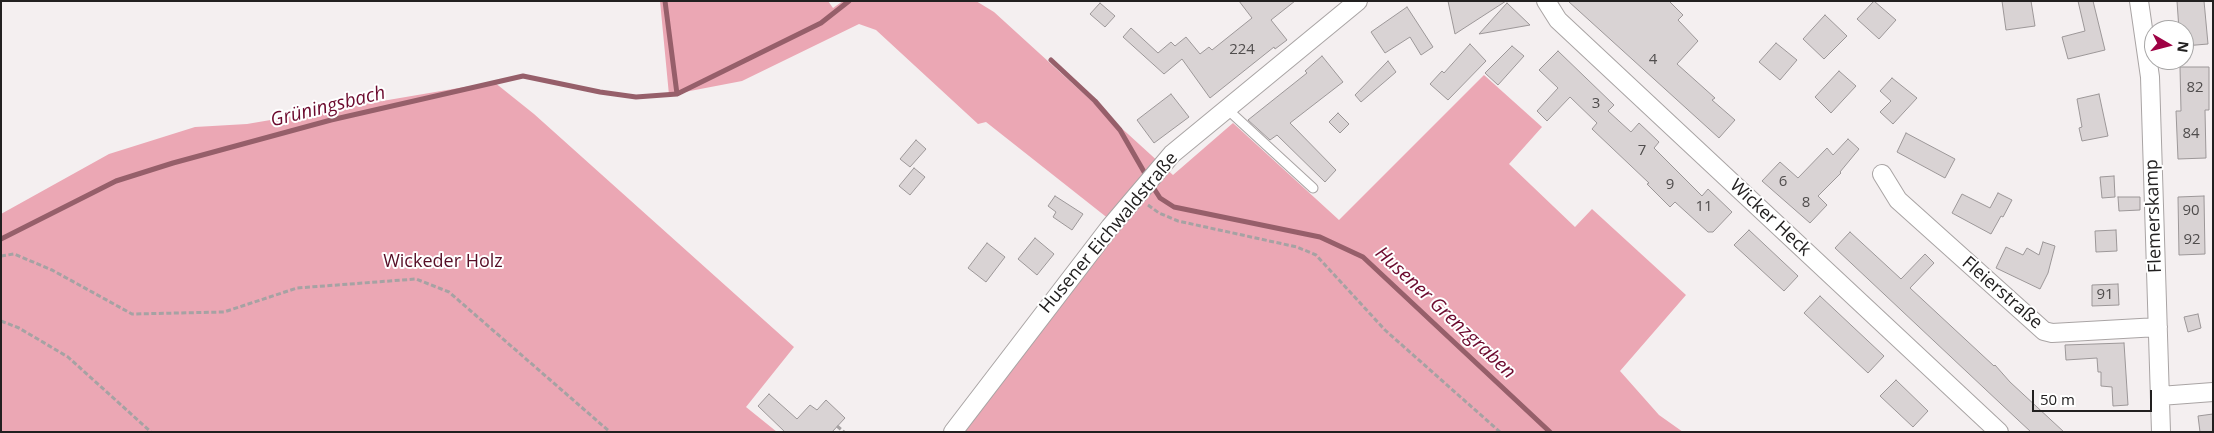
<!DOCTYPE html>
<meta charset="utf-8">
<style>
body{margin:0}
#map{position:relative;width:2214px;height:433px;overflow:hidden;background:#f4eff0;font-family:"Open Sans",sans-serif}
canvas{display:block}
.frame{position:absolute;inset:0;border:2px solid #222020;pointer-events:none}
.north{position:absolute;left:2144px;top:20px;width:50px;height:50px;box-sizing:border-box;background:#fff;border:1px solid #a7a6a6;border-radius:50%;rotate:98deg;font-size:14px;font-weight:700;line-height:20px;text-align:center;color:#222020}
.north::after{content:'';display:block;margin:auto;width:18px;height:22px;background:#9f0245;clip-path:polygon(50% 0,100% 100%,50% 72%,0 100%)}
.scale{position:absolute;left:2032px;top:390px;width:120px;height:22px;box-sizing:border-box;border:2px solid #222020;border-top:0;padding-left:6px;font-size:15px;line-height:18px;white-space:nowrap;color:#222020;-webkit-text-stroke:4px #fff;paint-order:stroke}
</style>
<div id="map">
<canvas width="2214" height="433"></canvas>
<div class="frame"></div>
<div class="north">N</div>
<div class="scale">50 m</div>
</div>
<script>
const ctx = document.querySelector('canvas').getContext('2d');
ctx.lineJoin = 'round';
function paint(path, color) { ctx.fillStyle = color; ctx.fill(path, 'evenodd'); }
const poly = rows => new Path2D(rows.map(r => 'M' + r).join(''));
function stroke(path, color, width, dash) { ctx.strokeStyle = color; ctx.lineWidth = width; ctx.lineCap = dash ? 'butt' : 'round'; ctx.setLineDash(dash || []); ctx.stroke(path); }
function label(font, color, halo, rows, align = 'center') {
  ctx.font = font + ' "Open Sans",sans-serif'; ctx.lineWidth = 4; ctx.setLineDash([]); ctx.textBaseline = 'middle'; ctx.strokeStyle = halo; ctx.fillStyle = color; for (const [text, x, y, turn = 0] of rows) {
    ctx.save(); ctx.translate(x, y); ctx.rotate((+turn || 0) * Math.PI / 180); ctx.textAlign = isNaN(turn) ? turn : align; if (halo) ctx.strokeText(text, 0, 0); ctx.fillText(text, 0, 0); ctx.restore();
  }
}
const green = poly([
 [660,1,828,1,833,8,843,1,976,1,994,12,1173,175,1233,123,1339,220,1484,75,1542,127,1509,164,1575,227,1592,209,1686,295,1620,371,1659,415,1683,432,960,432,1119,227,986,122,978,124,876,30,859,24,742,81,669,95],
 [494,82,534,114,794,347,746,407,777,432,1,432,1,214,109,154,195,127,247,124]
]);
const stream = poly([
 [665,1,677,94],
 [1051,60,1095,101,1120,130,1147,177],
 [1151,184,1160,198,1174,207,1320,237,1363,257,1550,432],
 [1,239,116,181,173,163,331,120,523,76,600,92,636,97,677,94,821,23,849,1]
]);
const building = poly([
 [1239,1,1295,1,1271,20,1287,40,1275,49,1274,47,1210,98,1182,59,1164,74,1123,37,1131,28,1158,53,1171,42,1175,46,1186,37,1200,54,1209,47,1212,50,1252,18,1239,1],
 [1448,1,1506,1,1455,34,1448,1],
 [1568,1,1669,1,1683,15,1678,20,1698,41,1677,64,1715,98,1712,100,1735,120,1719,138,1568,1],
 [1874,1,1896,20,1879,39,1857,19,1874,1],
 [2002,1,2031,1,2035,26,2006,30,2002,1],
 [2078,1,2093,1,2105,50,2068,59,2062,37,2085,31,2078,1],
 [2177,1,2204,1,2208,44,2184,46,2184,30,2179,30,2177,1],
 [1100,3,1115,16,1105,27,1090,14,1100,3],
 [1507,3,1530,25,1479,34,1507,3],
 [1407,7,1433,47,1421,55,1410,37,1385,53,1371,32,1407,7],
 [1825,15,1847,36,1824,59,1803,39,1825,15],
 [1776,43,1797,60,1780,80,1759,62,1776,43],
 [1470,44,1486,61,1448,100,1430,84,1442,71,1444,73,1470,44],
 [1512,46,1524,56,1498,85,1485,73,1512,46],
 [1558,51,1614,105,1608,111,1631,132,1639,123,1659,142,1654,148,1702,196,1708,189,1732,212,1713,232,1708,232,1675,202,1670,207,1647,184,1649,183,1592,129,1597,123,1570,97,1547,121,1537,111,1558,88,1539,70,1558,51],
 [1322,56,1343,82,1290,123,1336,170,1325,182,1277,135,1270,140,1248,120,1307,73,1305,71,1322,56],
 [1388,61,1396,72,1361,102,1355,95,1388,61],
 [2180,67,2209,67,2209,110,2205,110,2206,158,2178,159,2176,111,2181,111,2180,67],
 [1839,71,1856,86,1831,113,1815,97,1839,71],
 [1892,78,1917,98,1893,124,1880,112,1891,101,1880,91,1892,78],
 [1171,94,1189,117,1154,143,1137,120,1171,94],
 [2099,94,2108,136,2082,141,2079,128,2082,127,2077,99,2099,94],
 [1338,113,1349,124,1340,133,1329,122,1338,113],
 [1906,133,1955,159,1945,178,1897,152,1906,133],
 [1848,139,1859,149,1840,172,1841,173,1818,196,1827,205,1810,223,1762,181,1780,162,1798,178,1827,148,1833,155,1848,139],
 [916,140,926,149,910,167,900,159,916,140],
 [914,168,925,177,910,195,899,186,914,168],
 [2114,176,2115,197,2102,198,2100,177,2114,176],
 [1998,193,2012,200,2003,217,2001,216,1991,234,1952,213,1962,194,1990,208,1998,193],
 [1055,196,1083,214,1072,230,1053,217,1056,212,1048,206,1055,196],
 [2204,196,2205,254,2179,255,2178,197,2204,196],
 [2118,197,2140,197,2140,210,2119,211,2118,197],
 [1749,230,1798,276,1784,291,1734,245,1749,230],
 [2116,230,2117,251,2096,252,2095,231,2116,230],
 [1850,232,1901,279,1925,254,1934,263,1910,288,1994,366,1995,365,2010,382,2064,432,2031,432,2017,419,1835,248,1850,232],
 [1035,238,1054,254,1037,275,1018,259,1035,238],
 [2043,242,2055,246,2048,273,2040,289,1996,268,2006,247,2023,255,2027,248,2039,255,2043,242],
 [987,243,1005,257,986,282,968,268,987,243],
 [2118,284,2119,305,2092,306,2092,285,2118,284],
 [1820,296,1884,356,1868,373,1804,313,1820,296],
 [2198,314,2201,328,2188,332,2184,317,2198,314],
 [2124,343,2128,405,2113,406,2112,387,2101,386,2101,372,2098,372,2097,358,2066,360,2065,345,2124,343],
 [1896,380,1928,411,1913,427,1880,396,1896,380],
 [769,394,797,419,810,405,817,410,826,400,845,418,832,432,785,432,758,406,769,394],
 [2213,414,2213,432,2200,432,2198,416,2213,414]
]);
const path = poly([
 [1148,205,1159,213,1178,221,1297,247,1316,255,1385,330,1500,432],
 [1,256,14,254,52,270,132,314,224,312,297,288,416,279,449,292,610,432],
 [1,321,19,328,68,357,151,432],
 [837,426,844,432]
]);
const lane = poly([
 [1227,109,1313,188]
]);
const street = poly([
 [1546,1,1558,20,1999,432],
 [2139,1,2150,77,2161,432],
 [1882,174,1898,200,2044,331,2052,333,2158,327],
 [2160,396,2213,392],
 [953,432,1110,227,1172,154,1358,1]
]);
const numberNames = [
 ["224",1242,50],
 ["4",1653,60],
 ["82",2195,88],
 ["3",1596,104],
 ["84",2191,134],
 ["7",1642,151],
 ["6",1783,182],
 ["9",1670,185],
 ["8",1806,203],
 ["11",1704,207],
 ["90",2191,211],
 ["92",2192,240],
 ["91",2105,295]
];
const streetNames = [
 ["Flemerskamp",2154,216,-92],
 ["Wicker Heck",1770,218,43],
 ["Husener Eichwaldstraße",1109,233,-50],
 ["Fleierstraße",2002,293,41]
];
const parkNames = [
 ["Wickeder Holz",443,262]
];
const waterNames = [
 ["Grüningsbach",328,107,-14],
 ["Husener Grenzgraben",1445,313,43]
];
paint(green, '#eba7b4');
stroke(stream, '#965f6a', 5);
paint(building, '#d9d3d4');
stroke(building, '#9c9798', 1);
stroke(lane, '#a9a4a4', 11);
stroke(street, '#a9a4a4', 20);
stroke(path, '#a6a2a3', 3, [5, 2.5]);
stroke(lane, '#fff', 9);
stroke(street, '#fff', 18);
label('15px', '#504d4d', null, numberNames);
label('18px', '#222020', '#fff', streetNames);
label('18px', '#560e26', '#fff', parkNames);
label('italic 19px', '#6c0a2e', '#fff', waterNames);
</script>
